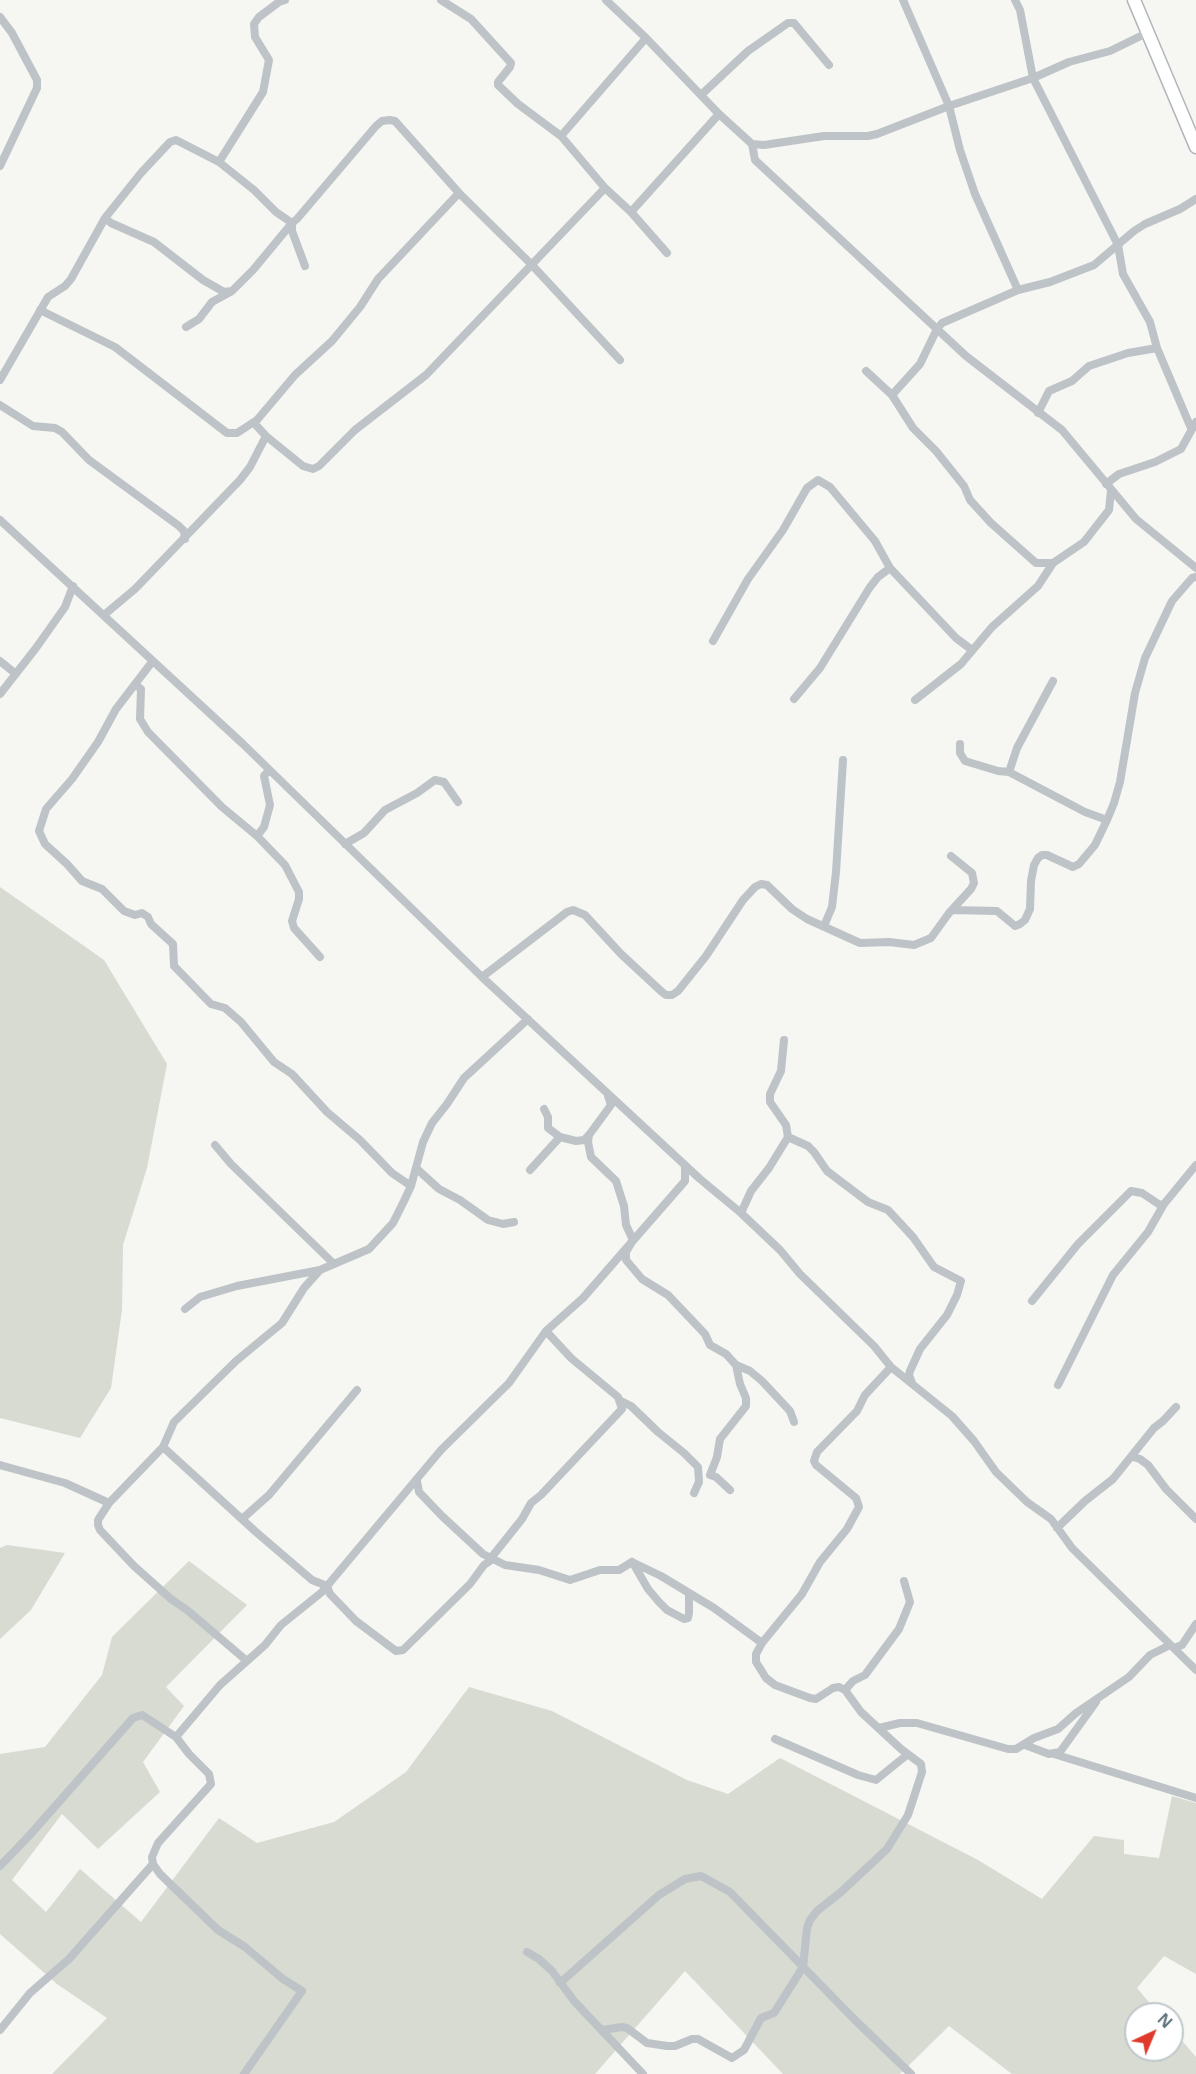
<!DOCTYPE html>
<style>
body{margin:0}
#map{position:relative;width:1196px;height:2074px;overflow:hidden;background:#f6f6f3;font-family:"Noto Sans",sans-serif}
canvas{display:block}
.north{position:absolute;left:1124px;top:2002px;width:60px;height:60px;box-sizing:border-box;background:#fff;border:2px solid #c0c8cb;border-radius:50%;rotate:44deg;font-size:16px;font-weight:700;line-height:24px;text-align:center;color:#62767e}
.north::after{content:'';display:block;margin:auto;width:21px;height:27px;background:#e03a2a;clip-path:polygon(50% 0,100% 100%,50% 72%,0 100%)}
</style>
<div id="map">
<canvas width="1196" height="2074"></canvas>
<div class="north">N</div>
</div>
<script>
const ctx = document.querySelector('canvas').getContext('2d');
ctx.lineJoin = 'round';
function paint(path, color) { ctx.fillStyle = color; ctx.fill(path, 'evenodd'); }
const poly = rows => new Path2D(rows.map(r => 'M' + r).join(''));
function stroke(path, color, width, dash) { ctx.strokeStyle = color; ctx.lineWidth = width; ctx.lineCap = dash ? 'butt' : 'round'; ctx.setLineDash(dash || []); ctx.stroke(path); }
const green = poly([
 [0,887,104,960,167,1064,147,1168,123,1245,122,1310,111,1388,80,1438,0,1418],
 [7,1545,65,1553,31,1610,0,1639,0,1548],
 [189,1561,247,1605,166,1687,184,1706,143,1762,160,1792,98,1849,62,1814,12,1880,46,1912,80,1869,141,1922,219,1818,257,1843,334,1822,406,1772,469,1687,552,1711,687,1780,728,1794,780,1758,978,1860,1042,1899,1094,1836,1124,1840,1124,1854,1159,1858,1172,1796,1196,1803,1196,1974,1164,1956,1137,1988,1159,2014,1136,2014,1136,2050,1172,2050,1172,2029,1196,2057,1196,2074,1012,2074,949,2026,900,2074,783,2074,685,1971,595,2074,52,2074,107,2018,57,1984,0,1934,0,1754,45,1747,102,1675,112,1637]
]);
const street = poly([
 [441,0,471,19,511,63,510,67,498,82,498,85,518,104,561,136,605,188,631,212,667,253],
 [606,0,646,38,719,114,752,144,764,145,824,136,868,136,877,134,949,106,1033,78,1069,62,1110,51,1149,32],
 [903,0,949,106,960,150,975,194,1018,290],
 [1015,0,1020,10,1033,78,1118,245,1123,274,1150,322,1157,348,1191,428],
 [0,17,12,33,37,80,37,88,0,166],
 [701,95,748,51,788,23,794,23,829,65],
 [561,136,646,38],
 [752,144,755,160,966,356,1062,430,1136,519,1196,568],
 [219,162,263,92,269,60,255,37,254,24,259,17,279,2,285,0],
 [631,212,719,114],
 [105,218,111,223,154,242,203,280,224,292,231,291],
 [292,223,292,231,305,266],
 [40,310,115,347,227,433,237,433,257,420,295,375,332,341,360,307,378,279,459,193],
 [186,327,199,319,212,302,232,291,253,270,292,223],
 [866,371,892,395,913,428,936,451,964,486,970,500,991,523,1036,563,1053,563,1084,542,1109,510,1111,491],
 [0,380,48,297,65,286,71,279,105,218,141,173,170,142,176,140,219,162,254,190,276,212,292,223,297,219,376,126,382,121,390,120,395,121,459,193,532,265,620,360],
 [892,395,920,364,937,329,942,323,1018,290,1050,282,1094,265,1134,231,1145,224,1180,209,1196,199],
 [0,405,33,426,55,428,62,432,89,460,179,526,184,531,185,539],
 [1038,413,1049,391,1072,381,1089,366,1128,353,1157,348],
 [254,423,266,436,303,466,313,469,319,466,355,430,426,375,605,188],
 [1106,484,1119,474,1155,462,1181,449,1196,422],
 [0,520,243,744,482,977,700,1179,741,1213,780,1250,800,1274,874,1346,891,1367,952,1416,974,1441,996,1472,1027,1502,1051,1519,1072,1548,1196,1670],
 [104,615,135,589,240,480,250,467,266,436],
 [713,641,748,579,783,530,807,488,818,480,830,487,875,541,890,568,956,638,972,650],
 [0,661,16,674],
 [152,662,116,709,98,742,72,779,46,809,39,831,45,844,67,864,82,881,102,889,124,911,135,915,142,913,148,917,151,924,173,944,174,966,211,1004,225,1008,241,1022,274,1062,292,1074,327,1112,360,1140,392,1173,411,1186],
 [135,684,141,689,140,719,148,732,222,807,257,836,285,865,299,892,299,899,292,921,294,928,320,957],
 [0,694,36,648,65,607,73,586],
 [794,699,820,668,870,587,878,577,890,568],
 [915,700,961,664,992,627,1038,586,1053,563],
 [960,744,960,753,965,761,998,771,1009,772,1085,812,1107,820,1114,803,1120,782,1135,693,1145,658,1172,601,1192,578,1196,577],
 [1009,772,1017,748,1053,681],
 [257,836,264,827,270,805,264,776,269,770],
 [345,844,364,833,385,810,417,793,435,780,444,782,458,802],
 [953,910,997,911,1015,926,1020,924,1025,920,1030,909,1031,881,1034,865,1038,858,1042,855,1047,855,1073,867,1079,864,1095,845,1107,820],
 [824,926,832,907,836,872,843,760],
 [482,977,567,912,573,910,585,915,621,954,662,992,666,995,672,995,678,991,706,956,743,900,755,887,761,884,767,885,792,909,807,919,860,943,889,942,914,945,931,938,949,913,971,889,974,883,972,873,951,856],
 [544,1109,548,1117,548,1128,560,1137],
 [589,1135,588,1142,591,1157,616,1181,624,1206,626,1225,633,1240,626,1252,626,1260,642,1279,668,1295,705,1334,710,1345,726,1354,736,1365,740,1384,746,1398,746,1406,720,1439,717,1457,710,1475,716,1477,730,1490],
 [788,1137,808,1146,814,1152,827,1171,868,1202,888,1210,913,1237,934,1267,961,1281,957,1295,947,1315,920,1349,910,1371,909,1375,912,1383],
 [215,1145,231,1164,334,1264],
 [416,1168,439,1189,460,1200,488,1220,503,1224,514,1222],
 [530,1170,560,1137,576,1141,584,1140,589,1135,611,1105,608,1096],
 [741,1213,751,1191,769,1168,788,1137,786,1125,770,1102,770,1094,781,1071,784,1040],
 [1032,1301,1078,1244,1131,1191,1142,1193,1160,1205,1164,1204,1196,1165],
 [185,1309,200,1297,237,1286,320,1270,369,1249,393,1223,404,1201,411,1186,423,1142,432,1123,447,1104,464,1078,528,1019],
 [736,1365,750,1371,762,1381,790,1411,794,1422],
 [1058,1385,1113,1275,1148,1232,1164,1204],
 [621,1401,631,1406,658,1432,684,1453,698,1467,699,1482,694,1493],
 [163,1447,256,1532,312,1580,327,1586,330,1594,356,1621,396,1651,403,1650,470,1584,484,1565,493,1559],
 [1133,1457,1140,1459,1148,1465,1166,1489,1196,1519],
 [0,1465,65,1483,109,1503],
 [417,1481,419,1492,442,1516,483,1554,505,1565,539,1570,570,1580,600,1570,619,1570,632,1562],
 [242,1519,269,1495,357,1390],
 [1057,1528,1085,1501,1113,1479,1154,1428,1163,1421,1176,1407],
 [491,1558,522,1519,531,1503,541,1495,622,1409,618,1397,571,1358,546,1331],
 [632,1562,661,1576,714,1608,762,1643],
 [633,1563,648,1589,659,1602,667,1610,684,1619,688,1618,689,1613,689,1595],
 [1174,1648,1182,1645,1196,1624],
 [247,1661,187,1610,171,1599,134,1566,100,1530,98,1525,98,1520,109,1503,163,1447,174,1422,236,1361,282,1323,304,1288,320,1270],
 [845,1690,853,1681,865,1675,899,1629,910,1602,904,1581],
 [879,1728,900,1723,917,1723,1008,1749,1016,1749,1034,1738,1058,1729,1076,1713,1129,1677,1150,1655,1170,1645],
 [176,1737,220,1685,265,1645,281,1625,322,1592,441,1450,509,1383,546,1331,583,1298,685,1181,685,1166],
 [775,1739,858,1775,876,1780,908,1754],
 [1025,1745,1049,1754,1060,1752,1096,1702],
 [1054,1754,1196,1798],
 [0,1866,28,1837,133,1718,142,1715,176,1737,189,1754,209,1774,211,1784,158,1843,152,1857,153,1864,160,1874,218,1930,245,1947,283,1979,302,1991,244,2074],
 [527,1952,539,1959,552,1971,574,2001,643,2074],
 [560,1983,659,1895,685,1879,701,1876,730,1892,854,2019,911,2074],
 [0,2030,30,1993,69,1959,153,1864],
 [602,2030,622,2027,627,2028,647,2043,667,2046,675,2046,692,2039,698,2039,732,2058,744,2050,761,2018,774,2013,803,1967,807,1928,810,1920,817,1911,841,1892,887,1849,908,1815,922,1772,921,1764,901,1749,861,1712,845,1690,839,1687,833,1688,816,1699,810,1698,775,1685,766,1678,756,1662,756,1654,762,1643,802,1594,820,1562,847,1529,859,1507,856,1498,816,1465,814,1461,817,1452,857,1411,865,1395,891,1367]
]);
const secondary = poly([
 [1134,0,1196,147]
]);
paint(green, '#d7dbd2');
stroke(secondary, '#b0b7ba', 15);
stroke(street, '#bdc3c6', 8);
stroke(secondary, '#fff', 12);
</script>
